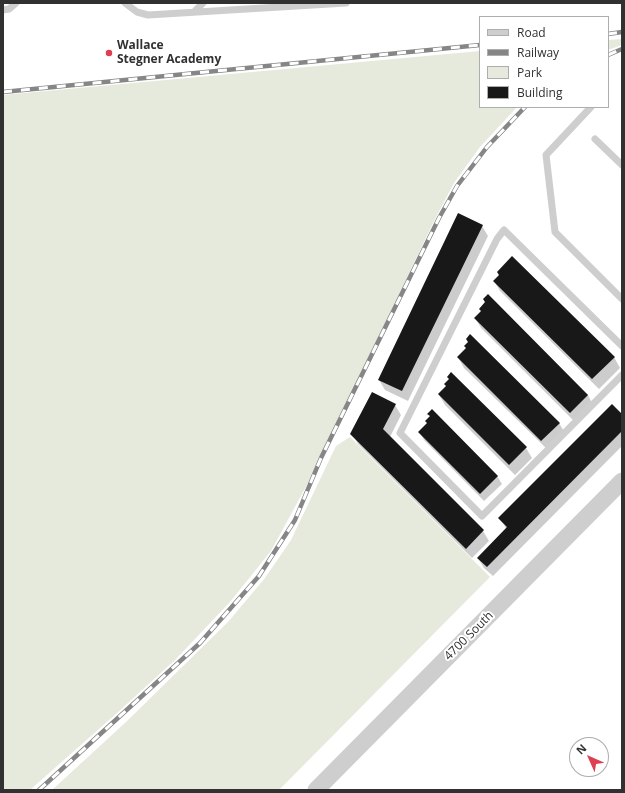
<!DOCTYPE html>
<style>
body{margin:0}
#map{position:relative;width:625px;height:793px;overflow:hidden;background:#fff;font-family:"Open Sans",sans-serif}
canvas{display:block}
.frame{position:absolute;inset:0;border:4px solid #313131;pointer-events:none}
.legend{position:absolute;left:479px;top:16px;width:130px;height:92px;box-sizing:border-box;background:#fff;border:1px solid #adadad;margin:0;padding:5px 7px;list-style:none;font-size:12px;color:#313131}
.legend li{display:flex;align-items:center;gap:8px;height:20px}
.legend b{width:20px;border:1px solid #adadad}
.north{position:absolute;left:569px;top:737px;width:40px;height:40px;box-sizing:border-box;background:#fff;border:1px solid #adadad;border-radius:50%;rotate:315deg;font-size:11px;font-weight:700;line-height:16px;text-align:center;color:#313131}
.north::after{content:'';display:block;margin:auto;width:14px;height:18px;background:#de3e51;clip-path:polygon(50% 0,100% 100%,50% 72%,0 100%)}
</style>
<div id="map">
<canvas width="625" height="793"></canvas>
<div class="frame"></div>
<ul class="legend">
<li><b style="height:5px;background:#cecece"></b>Road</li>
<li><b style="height:5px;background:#868686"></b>Railway</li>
<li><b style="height:11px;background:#e5eadd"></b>Park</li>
<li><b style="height:11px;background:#181818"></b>Building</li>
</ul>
<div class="north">N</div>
</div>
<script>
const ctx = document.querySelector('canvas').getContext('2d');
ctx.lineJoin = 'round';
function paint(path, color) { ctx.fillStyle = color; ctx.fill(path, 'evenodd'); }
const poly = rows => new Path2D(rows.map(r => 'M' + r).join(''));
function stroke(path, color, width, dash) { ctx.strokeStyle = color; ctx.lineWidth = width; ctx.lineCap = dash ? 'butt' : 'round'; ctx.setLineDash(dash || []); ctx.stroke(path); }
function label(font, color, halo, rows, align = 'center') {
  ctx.font = font + ' "Open Sans",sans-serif'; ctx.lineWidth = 4; ctx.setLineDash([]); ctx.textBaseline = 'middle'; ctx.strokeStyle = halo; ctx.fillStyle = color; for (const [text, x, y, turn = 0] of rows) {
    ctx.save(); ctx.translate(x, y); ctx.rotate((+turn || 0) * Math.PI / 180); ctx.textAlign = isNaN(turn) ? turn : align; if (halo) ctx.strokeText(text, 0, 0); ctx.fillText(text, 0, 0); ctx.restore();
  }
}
const green = poly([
 [622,39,622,45,608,50,608,40],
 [480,51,480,107,517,107,480,147,454,183,434,221,315,470,271,551,230,602,175,660,117,713,30,790,3,790,3,95],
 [350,437,490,577,279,790,52,790,127,721,228,622,265,578,291,540,336,446]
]);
const shadow = poly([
 [482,226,488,236,408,401,385,390,379,380],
 [494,281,614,357,620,368,599,389,500,291],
 [482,312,588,395,593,405,576,423,481,328,475,318],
 [458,357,559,423,565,433,548,450,464,368],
 [450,380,526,448,532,458,515,475,445,405,439,395,447,386],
 [395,405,401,415,390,437,483,531,489,541,472,558,358,444,352,434],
 [429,414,497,476,502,484,484,501,424,440,420,432,428,424,430,417],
 [622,416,622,446,493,576,484,568,478,558,507,530,500,518]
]);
const building = poly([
 [458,213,483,225,402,391,378,380],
 [512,256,615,357,592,379,493,281,499,275,497,272],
 [488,294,588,395,570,413,474,318,481,311,479,309,485,302,483,299],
 [470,334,560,423,541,441,457,357,466,348,464,346,468,342,466,339],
 [451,372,527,447,509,465,438,394,446,386,444,384,449,379,447,377],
 [372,392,396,404,383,429,484,530,466,549,350,434],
 [612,404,622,414,622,431,487,567,477,558,507,527,498,518],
 [432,409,498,476,480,494,418,432,427,423,425,421,430,416,427,414]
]);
const service = poly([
 [125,3,137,12,148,15,346,3],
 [3,10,9,9,16,3],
 [195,11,203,3],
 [591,107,546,155,555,232,622,299],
 [595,139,622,165],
 [622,346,504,230,497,239,400,433,482,516,622,375]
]);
const tertiary = poly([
 [316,790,622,481]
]);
const rail = poly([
 [608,34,622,32],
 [608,55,622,49],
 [3,92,480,45],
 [39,790,200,643,259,576,295,520,321,458,439,218,457,186,487,147,525,107]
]);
const markers = [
 [109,53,4,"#de3e51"]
];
const poiNames = [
 ["Wallace",117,46],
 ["Stegner Academy",117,60]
];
const streetNames = [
 ["4700 South",469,636,-45]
];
paint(green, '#e5eadd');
paint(shadow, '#0003');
paint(building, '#181818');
stroke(service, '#cecece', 7);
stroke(tertiary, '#cecece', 17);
stroke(rail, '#868686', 4.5);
stroke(rail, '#fff', 3, [9]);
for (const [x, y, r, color] of markers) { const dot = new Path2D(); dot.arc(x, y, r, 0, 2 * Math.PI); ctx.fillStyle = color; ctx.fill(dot); stroke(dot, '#fff', 1.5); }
label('bold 12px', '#313131', '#fff', poiNames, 'left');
label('12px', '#313131', '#fff', streetNames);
</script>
